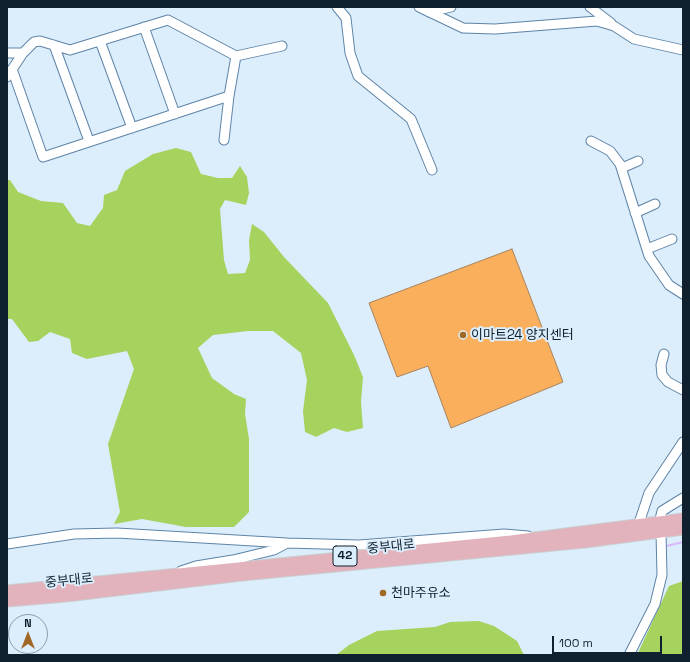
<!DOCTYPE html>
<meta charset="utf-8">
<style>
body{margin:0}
#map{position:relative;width:690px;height:662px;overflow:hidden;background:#dcedfc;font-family:"Space Grotesk",sans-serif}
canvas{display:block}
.frame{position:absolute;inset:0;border:8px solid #10202e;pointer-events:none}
.north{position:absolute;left:8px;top:614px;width:40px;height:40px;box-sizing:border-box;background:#dcedfc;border:1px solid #8a9baa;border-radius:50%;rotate:0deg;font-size:11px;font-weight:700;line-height:16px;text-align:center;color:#10202e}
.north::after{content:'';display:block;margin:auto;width:14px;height:18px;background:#a06825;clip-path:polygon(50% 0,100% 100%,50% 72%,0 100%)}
.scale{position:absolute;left:552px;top:636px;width:110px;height:18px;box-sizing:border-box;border:2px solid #10202e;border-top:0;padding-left:5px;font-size:12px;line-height:14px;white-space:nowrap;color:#10202e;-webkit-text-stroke:3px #dcedfc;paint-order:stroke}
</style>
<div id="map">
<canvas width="690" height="662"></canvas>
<div class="frame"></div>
<div class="north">N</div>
<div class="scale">100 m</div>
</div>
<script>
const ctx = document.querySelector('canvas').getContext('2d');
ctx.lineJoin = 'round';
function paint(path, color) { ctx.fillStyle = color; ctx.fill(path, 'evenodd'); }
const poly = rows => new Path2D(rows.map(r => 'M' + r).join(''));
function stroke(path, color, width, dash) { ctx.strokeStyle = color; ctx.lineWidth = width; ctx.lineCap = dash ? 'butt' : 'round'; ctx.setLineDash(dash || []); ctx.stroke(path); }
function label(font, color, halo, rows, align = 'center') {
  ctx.font = font + ' "Space Grotesk","Noto Sans KR",sans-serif'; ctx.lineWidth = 4; ctx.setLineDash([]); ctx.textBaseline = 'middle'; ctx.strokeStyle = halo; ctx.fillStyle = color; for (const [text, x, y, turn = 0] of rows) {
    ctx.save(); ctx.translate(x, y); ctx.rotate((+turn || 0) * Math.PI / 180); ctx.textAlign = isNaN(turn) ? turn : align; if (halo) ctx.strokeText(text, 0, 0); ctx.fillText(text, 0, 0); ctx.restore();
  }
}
const green = poly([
 [176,148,191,152,201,174,218,178,232,178,240,166,247,177,249,193,246,205,225,200,220,209,224,260,228,274,245,273,250,260,249,240,252,224,264,232,284,257,328,303,354,355,363,377,361,402,363,428,347,432,334,428,316,437,305,432,303,411,307,380,301,353,273,331,248,331,213,335,198,348,212,378,234,394,246,399,245,414,249,439,249,512,234,527,186,527,142,519,114,524,120,512,108,444,134,369,127,351,87,359,72,353,70,339,50,332,38,341,29,342,12,319,7,319,7,180,10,180,18,192,41,201,63,203,77,223,90,226,103,208,104,195,117,190,125,171,153,154],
 [683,581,683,655,637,655,669,586],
 [479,621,494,626,517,641,524,655,336,655,349,645,377,631,435,627,450,622]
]);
const stream = poly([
 [667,546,683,542]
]);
const building = poly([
 [512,249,563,382,451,428,428,366,397,377,369,303,512,249]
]);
const minor = poly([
 [337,7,346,18,350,53,358,76,411,119,432,170],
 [419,7,463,28,495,29,597,21,614,26,634,39,683,50],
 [590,7,611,23],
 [429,12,451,7],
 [144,27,175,114],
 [100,41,132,128],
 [54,45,89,141],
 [7,53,23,53,34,42,40,41,70,50,168,20,236,56,282,46],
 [12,69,43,157,229,96,236,56],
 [7,77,23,53],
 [224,140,229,96],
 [591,141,610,151,620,164,649,256,669,285,683,294],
 [622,168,638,161],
 [635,213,655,204],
 [647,249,672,239],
 [664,354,661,365,662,375,668,382,683,390],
 [659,523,662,511,683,498],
 [638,526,649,493,683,442],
 [7,544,74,534,117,533,287,543,359,545,504,534,528,536],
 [181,571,196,566,233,560,274,550,287,543],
 [629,655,655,604,662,575,661,533]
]);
const major = poly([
 [7,591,511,541,683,519],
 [7,601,66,596,242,575,585,542,683,529]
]);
const markers = [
 [463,335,4,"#a06825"],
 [383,593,4,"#a06825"]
];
const shields = [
 [345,556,24]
];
const shieldNames = [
 ["42",345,556]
];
const poiNames = [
 ["이마트24 양지센터",471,335],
 ["천마주유소",391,593]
];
const streetNames = [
 ["중부대로",391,547,-6],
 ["중부대로",69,581,-6]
];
paint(green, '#a6d25e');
stroke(stream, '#dab9fc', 2);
paint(building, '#faaf5c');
stroke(building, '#a7835d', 1);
stroke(minor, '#5e84a7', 11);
stroke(major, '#caced1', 13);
stroke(minor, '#fff', 9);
stroke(major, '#e2b3bc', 11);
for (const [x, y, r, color] of markers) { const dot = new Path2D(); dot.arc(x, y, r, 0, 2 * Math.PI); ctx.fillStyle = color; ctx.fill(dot); stroke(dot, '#dcedfc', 1.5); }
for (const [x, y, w] of shields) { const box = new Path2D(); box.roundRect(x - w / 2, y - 10, w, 20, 3); ctx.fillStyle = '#dcedfc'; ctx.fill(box); stroke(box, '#10202e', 1); }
label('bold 12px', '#10202e', null, shieldNames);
label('13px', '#10202e', '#dcedfc', poiNames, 'left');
label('13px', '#10202e', '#dcedfc', streetNames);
</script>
